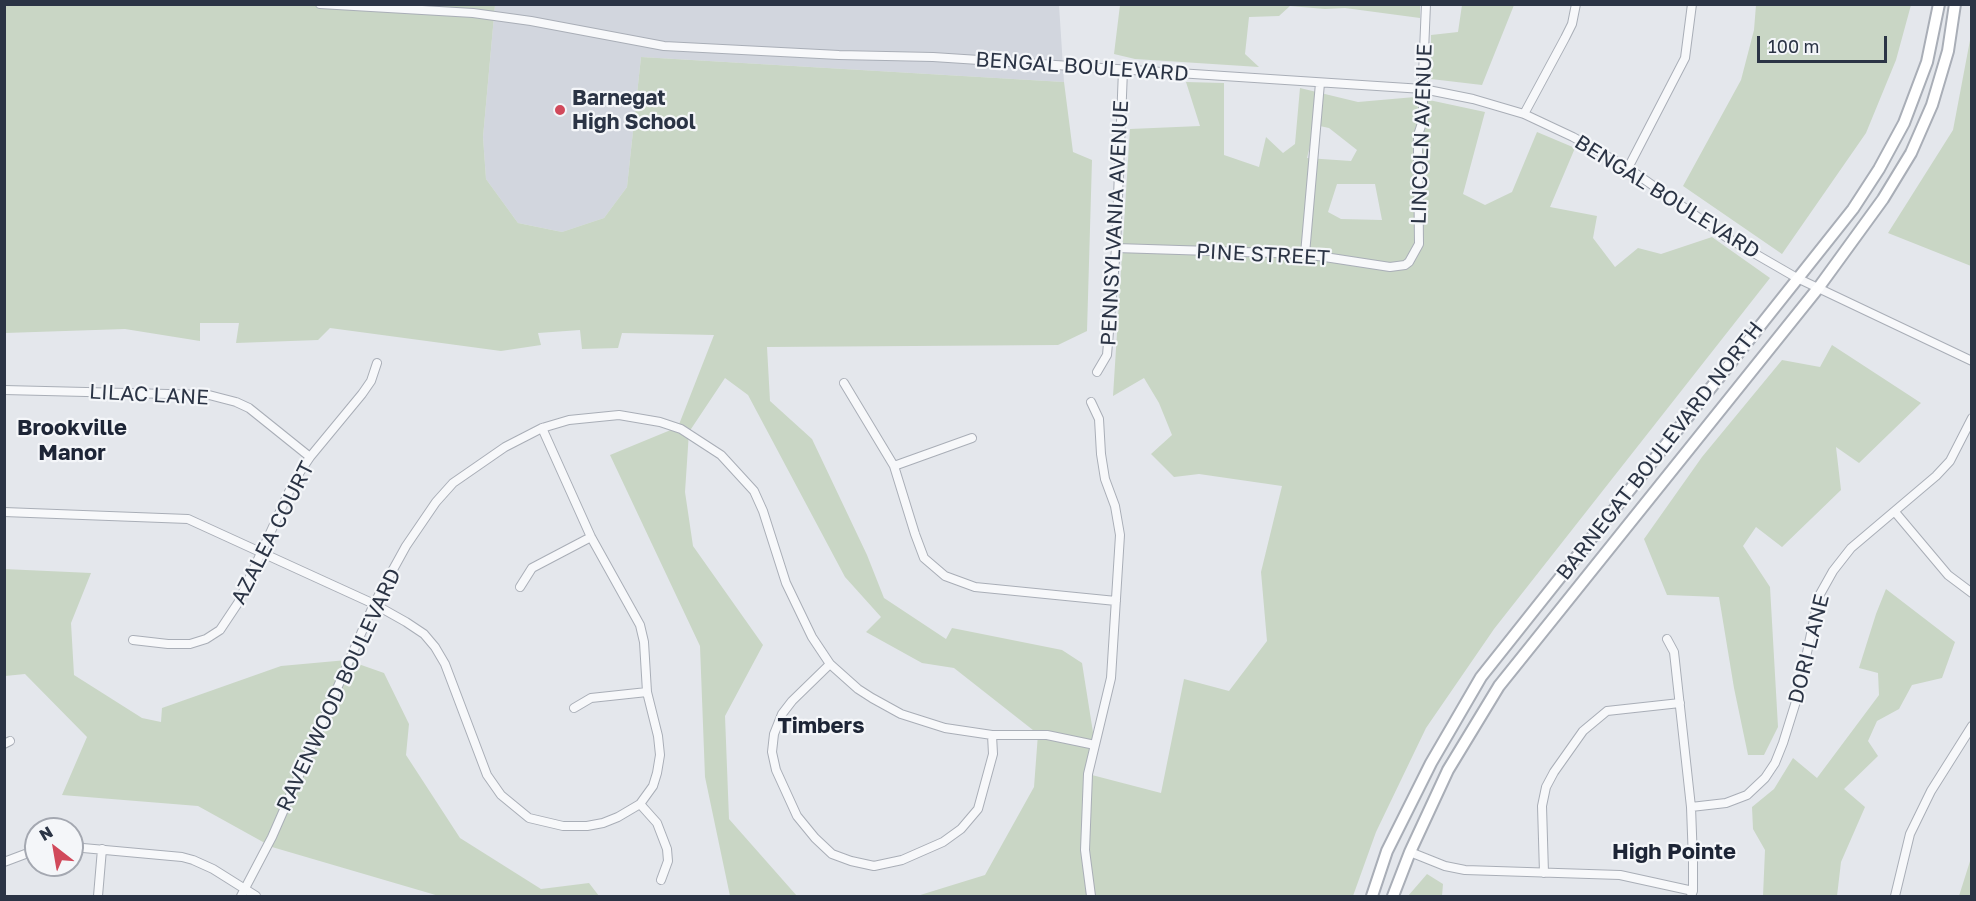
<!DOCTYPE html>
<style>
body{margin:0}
#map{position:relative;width:1976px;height:901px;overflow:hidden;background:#e4e7ec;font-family:"Golos Text",sans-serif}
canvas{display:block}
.frame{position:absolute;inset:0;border:6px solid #2b3445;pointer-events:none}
.north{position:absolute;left:24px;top:817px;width:60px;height:60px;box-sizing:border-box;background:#f4f6f9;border:2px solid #a4a8b1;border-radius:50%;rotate:329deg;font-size:16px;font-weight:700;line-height:24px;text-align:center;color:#2b3445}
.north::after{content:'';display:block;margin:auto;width:21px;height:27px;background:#d1495b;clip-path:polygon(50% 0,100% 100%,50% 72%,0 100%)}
.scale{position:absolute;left:1757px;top:36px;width:130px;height:27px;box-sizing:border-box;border:3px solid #2b3445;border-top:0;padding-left:8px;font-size:18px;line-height:21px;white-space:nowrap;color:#2b3445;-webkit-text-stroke:4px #f4f6f9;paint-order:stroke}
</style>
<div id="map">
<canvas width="1976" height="901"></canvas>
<div class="frame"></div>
<div class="north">N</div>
<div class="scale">100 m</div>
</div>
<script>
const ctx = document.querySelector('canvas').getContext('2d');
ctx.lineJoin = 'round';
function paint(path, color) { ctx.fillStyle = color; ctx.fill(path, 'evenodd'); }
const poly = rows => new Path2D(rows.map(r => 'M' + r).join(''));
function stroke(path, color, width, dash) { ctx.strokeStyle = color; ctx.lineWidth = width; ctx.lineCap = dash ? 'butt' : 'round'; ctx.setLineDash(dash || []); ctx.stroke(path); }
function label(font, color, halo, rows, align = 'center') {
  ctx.font = font + ' "Golos Text",sans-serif'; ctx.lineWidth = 4.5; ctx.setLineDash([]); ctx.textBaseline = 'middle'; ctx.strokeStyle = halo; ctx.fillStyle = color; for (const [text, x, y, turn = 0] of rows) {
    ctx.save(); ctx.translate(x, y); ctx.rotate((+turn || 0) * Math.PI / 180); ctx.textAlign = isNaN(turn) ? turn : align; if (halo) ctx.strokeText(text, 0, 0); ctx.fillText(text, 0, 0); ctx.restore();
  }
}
const built = poly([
 [495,5,1059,5,1064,82,641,57,627,187,604,218,562,232,518,223,486,179,483,137]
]);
const green = poly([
 [4,5,495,5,483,137,486,179,518,223,562,232,604,218,627,187,641,57,1064,82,1073,152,1092,160,1087,331,1058,345,767,347,770,401,812,439,867,555,884,598,946,639,952,628,1062,650,1082,663,1095,745,1088,774,1161,793,1184,679,1229,691,1267,641,1261,572,1282,486,1199,474,1174,477,1151,454,1172,435,1159,403,1144,378,1113,396,1130,129,1200,126,1186,82,1224,83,1224,155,1259,167,1266,137,1283,153,1295,144,1300,88,1358,102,1415,97,1485,112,1463,194,1485,205,1512,192,1537,132,1575,148,1550,207,1597,216,1593,238,1615,267,1638,248,1661,254,1712,237,1770,278,1494,629,1426,728,1376,832,1353,896,917,896,985,875,1034,787,1038,734,954,668,922,663,866,632,881,617,845,577,748,395,725,378,689,432,685,492,693,546,763,645,725,716,729,819,797,896,730,896,705,777,700,646,610,455,678,427,714,335,622,333,618,348,582,349,580,330,538,333,541,345,501,351,330,328,318,340,236,343,239,323,200,323,200,341,125,329,5,333],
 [1315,125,1329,128,1357,150,1351,161,1307,158],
 [1337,184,1375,184,1382,220,1341,219,1328,212],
 [1120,5,1420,4,1420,18,1345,8,1325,9,1290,6,1279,16,1249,17,1245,54,1259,67,1135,59,1114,54],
 [1462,5,1514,5,1482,85,1431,79,1431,35,1458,32],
 [1756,5,1911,5,1896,60,1866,133,1782,254,1683,186,1741,80,1754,30],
 [1971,35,1971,266,1888,233,1953,130],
 [1832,345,1921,403,1859,463,1836,447,1841,490,1782,547,1756,527,1743,546,1770,587,1778,727,1764,755,1748,755,1734,688,1719,597,1667,595,1644,539,1702,457,1782,360,1820,367],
 [4,569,91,573,71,623,74,675,142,718,161,722,162,708,281,666,347,660,384,673,409,724,406,755,460,838,541,889,589,883,599,896,439,896,272,847,198,806,62,795,87,737,25,674,5,676],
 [1886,589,1955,642,1942,678,1912,685,1899,709,1877,721,1868,741,1878,756,1844,789,1865,807,1841,862,1837,896,1763,896,1765,850,1753,829,1752,807,1774,789,1793,758,1817,778,1879,695,1878,673,1859,668,1876,614],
 [1971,858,1971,896,1959,896],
 [1427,874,1443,884,1442,896,1408,896]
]);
const street = poly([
 [320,4,473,13,531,21,664,46,839,55,933,57,1423,89,1473,99,1524,114,1573,137,1628,168,1726,237,1797,278,1972,361],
 [1524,114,1565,38,1572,24,1576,4],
 [1628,168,1685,58,1692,4],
 [1116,248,1305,254,1390,267,1405,265,1409,262,1419,244,1418,154,1418,135,1423,120,1423,75,1426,4],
 [1305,254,1320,83],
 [1097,372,1107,355,1116,248,1123,70],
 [844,383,894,466,915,534,924,558,945,576,975,587,1116,601],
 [4,390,209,395,236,402,249,408,310,457],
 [894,466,972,438],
 [4,512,188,519,374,604,406,622,424,634,435,647,445,664,487,775,501,795,529,818,563,826,587,826,603,823,618,817,640,804,653,786,657,773,660,755,658,736,647,692,644,642,640,625,591,537,542,428],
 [1895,512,1948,575,1972,593],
 [520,587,532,568,591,537],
 [1667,639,1674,652,1691,807,1693,861,1693,891,1691,896],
 [133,640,168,644,190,644,206,639,220,630,238,603,294,481,310,457,362,394,371,381,377,363],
 [830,664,792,701,782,714,774,734,772,752,776,770,797,816,815,838,832,854,851,861,874,866,902,860,943,842,961,829,978,809,993,754,992,735],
 [574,708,591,698,647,692],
 [4,744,10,741],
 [640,804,657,823,667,849,668,861,661,880],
 [1691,807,1726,803,1747,795,1765,778,1775,763,1783,743,1798,695,1819,596,1833,571,1851,548,1936,476,1950,461,1972,418],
 [72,847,182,857,193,860,213,869,256,896],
 [1410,852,1445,866,1465,870,1620,875,1693,891],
 [4,862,36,850],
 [1544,873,1542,806,1546,787,1554,772,1583,731,1607,711,1680,703],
 [98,896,102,849],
 [241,896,272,837,374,604,406,546,436,502,453,483,505,447,542,428,569,420,619,415,660,422,681,429,721,455,754,491,763,511,786,583,812,637,830,664,858,689,872,698,901,714,945,728,992,735,1047,735,1095,745],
 [1091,896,1085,850,1088,774,1111,678,1120,535,1115,506,1105,479,1101,454,1099,419,1091,402],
 [1895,896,1910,834,1931,791,1972,726]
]);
const secondary = poly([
 [1372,896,1387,851,1431,763,1481,677,1853,209,1879,169,1904,123,1927,62,1939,4],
 [1393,896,1410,852,1448,770,1499,686,1819,287,1883,199,1911,153,1932,105,1948,51,1955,4]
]);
const markers = [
 [560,110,6,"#d1495b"]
];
const streetNames = [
 ["BENGAL BOULEVARD",1082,67,4],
 ["LINCOLN AVENUE",1422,134,-88],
 ["BENGAL BOULEVARD",1667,197,32],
 ["PENNSYLVANIA AVENUE",1115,223,-87],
 ["PINE STREET",1263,255,3],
 ["LILAC LANE",149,395,3],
 ["BARNEGAT BOULEVARD NORTH",1660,451,-52],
 ["AZALEA COURT",273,533,-63],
 ["DORI LANE",1809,649,-76],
 ["RAVENWOOD BOULEVARD",339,690,-65]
];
const poiNames = [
 ["Barnegat",572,98],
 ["High School",572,122]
];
const neighbourhoodNames = [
 ["Brookville",72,428],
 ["Manor",72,453],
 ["Timbers",821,726],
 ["High Pointe",1674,852]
];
paint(built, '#d2d6de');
paint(green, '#c9d6c5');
stroke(street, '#a9aeb7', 10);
stroke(secondary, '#a9aeb7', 14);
stroke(street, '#f7f8fa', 8);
stroke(secondary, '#fff', 10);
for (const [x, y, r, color] of markers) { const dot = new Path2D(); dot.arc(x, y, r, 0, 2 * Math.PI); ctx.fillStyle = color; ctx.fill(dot); stroke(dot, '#f4f6f9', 2); }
label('21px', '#2b3445', '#f4f6f9', streetNames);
label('bold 21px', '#2b3445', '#f4f6f9', poiNames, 'left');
label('bold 22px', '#1d2536', '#f4f6f9', neighbourhoodNames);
</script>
